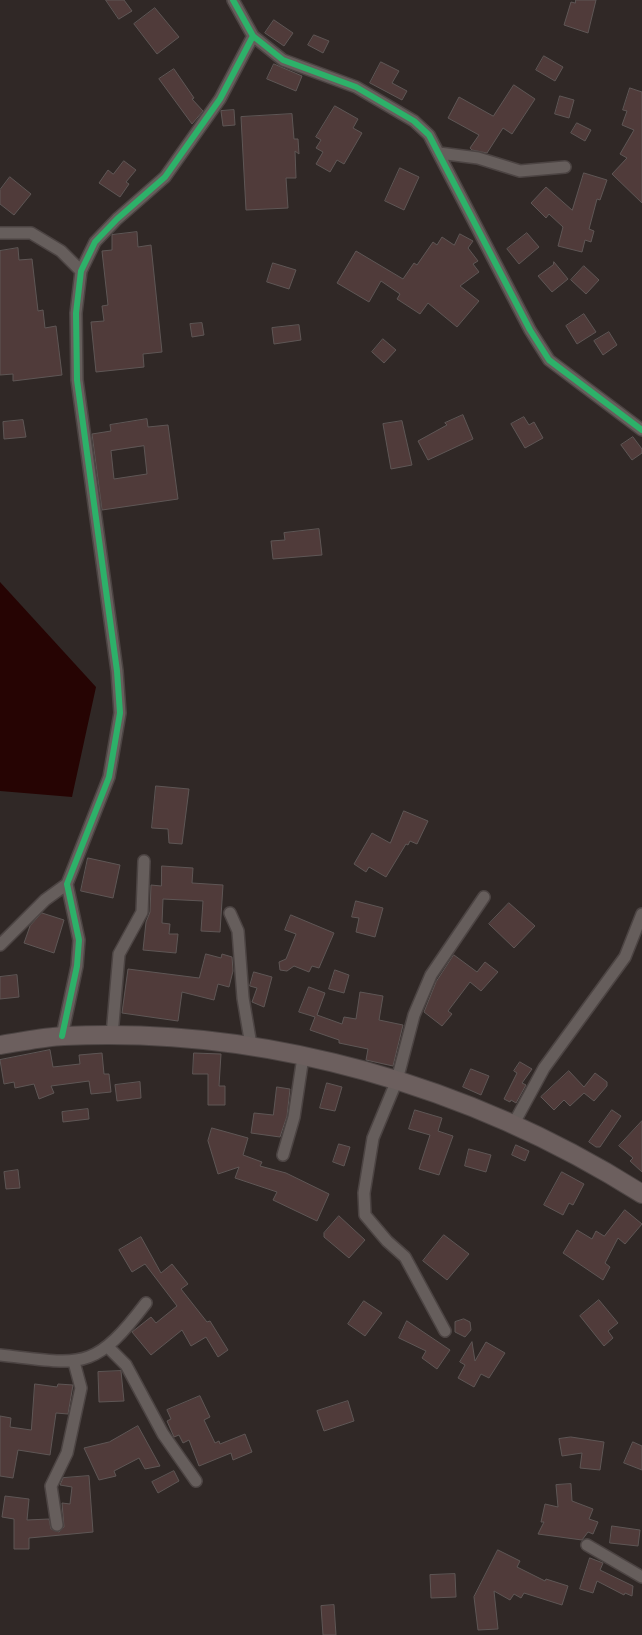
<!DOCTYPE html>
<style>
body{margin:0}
canvas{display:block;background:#302826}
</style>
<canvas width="642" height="1635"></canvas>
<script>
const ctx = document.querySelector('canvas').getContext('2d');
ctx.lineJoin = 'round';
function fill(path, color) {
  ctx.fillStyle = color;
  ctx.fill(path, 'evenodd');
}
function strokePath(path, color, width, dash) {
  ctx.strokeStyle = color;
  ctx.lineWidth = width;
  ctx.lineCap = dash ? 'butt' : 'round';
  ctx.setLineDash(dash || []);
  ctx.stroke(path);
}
const water = new Path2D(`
 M0,582L96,687L72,797L0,791Z`);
const building = new Path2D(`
 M106,0H124L132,11L119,19Z
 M576,0H596L588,33L564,25L571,2L575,3Z
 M155,8L179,37L157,54L134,24Z
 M274,20L293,33L284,46L265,33Z
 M314,35L329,41L323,53L308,45Z
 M544,56L563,67L555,81L536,70Z
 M381,62L399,71L392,83L407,91L402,100L370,83Z
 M274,64L302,76L296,91L267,79Z
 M174,69L194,98L192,99L203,111L192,124L159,79Z
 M514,85L535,99L512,134L503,128L487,153L472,150L470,148L479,135L448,118L459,97L493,116Z
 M630,88L642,92V203L612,174L627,158L620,154L634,130L622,125L627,111L623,110Z
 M560,96L574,100L569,118L555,114Z
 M335,106L358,119L353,128L362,133L344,164L337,160L330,172L316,164L323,152L316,148L321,140L316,137Z
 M234,110L235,125L223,126L221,111Z
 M292,114L294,139H298L299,154L295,151L296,178H286L288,208L246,210L241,117Z
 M577,123L591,130L585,141L571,133Z
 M124,161L136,170L126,182L129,184L120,197L99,183L108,170L113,174Z
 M400,168L419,177L404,210L385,201Z
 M584,173L607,180L600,200L597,199L589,229L594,231L591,242L585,240L582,252L558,246L563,227L549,214L546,218L531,203L546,187L572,210Z
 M10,177L31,194L14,215L0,204V190Z
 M137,232L138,247L151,245L162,352L143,354L144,367L96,372L91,322L104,321L102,306L108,305L102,251L112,250V235Z
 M527,233L539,247L519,264L507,249Z
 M460,234L473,241L468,248L478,261L473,264L479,272L460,286L479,301L457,327L428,303L420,314L397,299L400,294L381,281L369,302L337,283L356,251L403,279L414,263L417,265L433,242L437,245L442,237L454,245Z
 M18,248L19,260L32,259L38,311L43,310L45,328L56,326L62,375L13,381V374L0,375V251Z
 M554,262L568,279L552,292L538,276L553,265Z
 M273,263L296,270L289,289L267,282Z
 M584,266L599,280L586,294L571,280Z
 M584,314L596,332L577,344L566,326Z
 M202,323L204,335L192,337L190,324Z
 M299,325L301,340L274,344L272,328Z
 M609,332L617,345L603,355L594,341Z
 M383,339L396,350L384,363L372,352Z
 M463,415L473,439L428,460L418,441L447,425L445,423Z
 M524,417L529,425L534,422L543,438L525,448L511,424Z
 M147,419L148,427L168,425L178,499L102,510L92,434L111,431L110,425ZM144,446L147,474L114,479L111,451Z
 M23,420L26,437L4,439L3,422Z
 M402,421L412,465L391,469L383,424Z
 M633,437L642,449V453L632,460L621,445Z
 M319,529L322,555L273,559L271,541L285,540L284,533Z
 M156,786L189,789L182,844L169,843L168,829L152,828Z
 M404,811L428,821L417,844L410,841L408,845L406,844L386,877L369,867L366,872L354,864L372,833L390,843Z
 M88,858L120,865L113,898L81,891Z
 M162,866L193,868L192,883L223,885L220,932L201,931L203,901L163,899L162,923L170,924L169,934H178L176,953L143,950L146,922L150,912L151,885L161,886Z
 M356,901L383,908L375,937L356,932L359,918L352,917Z
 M509,903L535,926L514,948L489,924Z
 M42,913L64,920L54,953L24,943L30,926Z
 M291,915L334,933L319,968L312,966L309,972L294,966L287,971L280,970L279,962L286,959L296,934L285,930Z
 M206,954L221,958L222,954L232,957L233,971L229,987L218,984L214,1000L182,992L178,1021L122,1013L128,969L199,978Z
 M454,955L477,972L485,962L498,972L481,991L470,982L448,1011L452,1014L442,1026L424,1012L436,982Z
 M335,970L349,975L344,993L329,989Z
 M254,972L272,977L264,1007L252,1002L257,988L250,986Z
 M17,975L19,997L0,999V977Z
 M309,987L325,993L317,1015L342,1024L344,1017L356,1019L360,992L383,996L379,1020L403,1025L393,1066L366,1060L368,1049L339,1043V1040L310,1030L315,1017L299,1012Z
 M50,1050L53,1067L80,1064L79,1055L102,1053L104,1074H109L111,1092L91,1094L89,1081L51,1086L54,1093L39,1099L34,1084L15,1088L14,1082L4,1084L0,1060Z
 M194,1053L221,1054L219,1086H225V1105H208V1074H193Z
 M520,1062L532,1069L522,1083L526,1085L516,1103L511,1100L510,1102L504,1099L517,1073L514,1071Z
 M471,1069L489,1076L481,1095L463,1087Z
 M569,1071L584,1087L595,1073L607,1082V1086L594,1101L584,1093L570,1106L564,1100L554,1110L541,1097Z
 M140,1082L141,1098L117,1101L115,1085Z
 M327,1083L342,1087L335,1111L320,1108Z
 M277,1087L290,1089L287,1116L280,1137L251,1133L254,1113L273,1115Z
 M88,1109L89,1119L63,1122L62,1112Z
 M415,1110L442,1118L438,1131L453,1136L439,1175L419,1169L430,1135L409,1129Z
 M612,1110L621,1116L600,1147H596L589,1142Z
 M642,1121V1172L630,1161L633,1158L619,1146Z
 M212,1128L248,1138L243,1155L262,1162L260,1166L286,1173L329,1194L317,1221L273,1200L277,1192L235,1178L239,1167L218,1174L208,1141Z
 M339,1144L350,1147L344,1166L333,1162Z
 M516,1145L529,1151L525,1161L512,1155Z
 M469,1149L491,1155L486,1172L465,1166Z
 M18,1170L20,1188L6,1189L4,1172Z
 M562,1172L584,1184L573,1205L569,1203L563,1215L544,1205Z
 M625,1210L642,1224L625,1244L618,1238L605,1263L610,1267L603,1280L563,1253L577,1230L592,1239L596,1231L604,1236Z
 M339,1216L365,1240L349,1258L324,1237V1233Z
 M444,1235L469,1254L447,1280L423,1261Z
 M141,1237L161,1273L172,1264L188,1284L181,1289L207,1322L210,1321L228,1350L218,1357L206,1337L191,1346L182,1330L151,1355L132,1332L151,1317L156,1323L177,1306L145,1264L132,1272L119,1250Z
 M599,1300L618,1323L608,1331L613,1338L604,1346L580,1316Z
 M364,1301L382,1313L365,1336L348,1324Z
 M464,1319L470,1322L471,1330L465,1337L455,1332V1322Z
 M407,1321L450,1350L437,1369L422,1358L426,1351L399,1338Z
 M472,1342L475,1361L486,1342L505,1353L489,1378L481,1374L474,1387L458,1378L465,1365L460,1362Z
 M121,1371L124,1401L99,1402L98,1372Z
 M35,1384L57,1387L58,1384L73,1385L68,1414L56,1413L50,1455L18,1450L13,1478L0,1476V1416L11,1418L10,1427L31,1430Z
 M200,1396L210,1417L204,1420L215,1443L219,1441L220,1444L245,1434L252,1452L233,1460L231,1453L199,1466L189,1440L183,1443L179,1435L174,1437L167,1421L171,1419L167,1410Z
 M348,1401L354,1421L324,1431L317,1411Z
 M138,1426L160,1466L145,1469L139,1458L114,1471L116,1476L99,1480L84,1448L109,1442Z
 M571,1437L604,1442L600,1470L580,1468L582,1453L562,1456L559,1439Z
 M633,1442L642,1446V1470L624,1463Z
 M174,1471L179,1481L158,1493L152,1482Z
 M89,1476L93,1532L29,1538V1549H14V1519L2,1517L5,1496L29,1499L27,1520L49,1519L51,1529L59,1532L64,1527L62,1503L70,1504L72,1487L60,1485L63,1478Z
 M571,1484L572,1501L593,1509L589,1519L598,1522L593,1534L588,1532L582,1540L538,1534L544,1522H541L545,1504L558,1507L556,1485Z
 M612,1526L640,1530L638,1546L610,1543Z
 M498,1550L520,1561L517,1567L545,1581L546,1579L568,1586L562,1605L524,1593L521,1598L514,1594L510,1600L494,1591L498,1629L478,1630L474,1597Z
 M590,1558L603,1563L600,1570L633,1586L632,1596L625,1593L624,1595L597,1581L593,1593L580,1589Z
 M455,1574L456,1597L431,1598L430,1575Z
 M334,1605L336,1635H323L321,1606Z`);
const minor = new Path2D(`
 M253,36L283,60L356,87L414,121L429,135L530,330L549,360L642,430
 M439,153L478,158L520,171L565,167
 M0,233H31L61,251L81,271
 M230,913L238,931L243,998L251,1045
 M0,945L45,900L67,884
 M112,1035L119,954L142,912L144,861
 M62,1036L77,966L79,940L67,884L109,777L120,713L117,671L77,380L76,313L81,271L95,242L117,219L165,177L220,99L253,36L233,0
 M513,1125L544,1068L625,957L642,914
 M283,1155L294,1117L303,1057
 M445,1331L405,1257L387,1241L365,1215L364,1193L373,1138L397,1080L414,1015L431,975L484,897
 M108,1347L126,1365L163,1434L196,1481
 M0,1355C81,1364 93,1373 146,1303
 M57,1525L51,1486L67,1453L81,1388L74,1362
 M587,1545L642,1577`);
const primary = new Path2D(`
 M0,1045C21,1042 43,1037 64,1036C265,1026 472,1086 642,1194`);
const cycleway = new Path2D(`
 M253,36L283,60L356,87L414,121L429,135L530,330L549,360L642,430
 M62,1036L77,966L79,940L67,884L109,777L120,713L117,671L77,380L76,313L81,271L95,242L117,219L165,177L220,99L253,36L233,0`);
fill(water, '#260403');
fill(building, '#503b3a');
strokePath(building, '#5e5655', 1);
strokePath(minor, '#4c4443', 14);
strokePath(primary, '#4c4443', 20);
strokePath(minor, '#665e5c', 11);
strokePath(primary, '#6c5f5e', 18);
strokePath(cycleway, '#2db169', 6);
</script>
